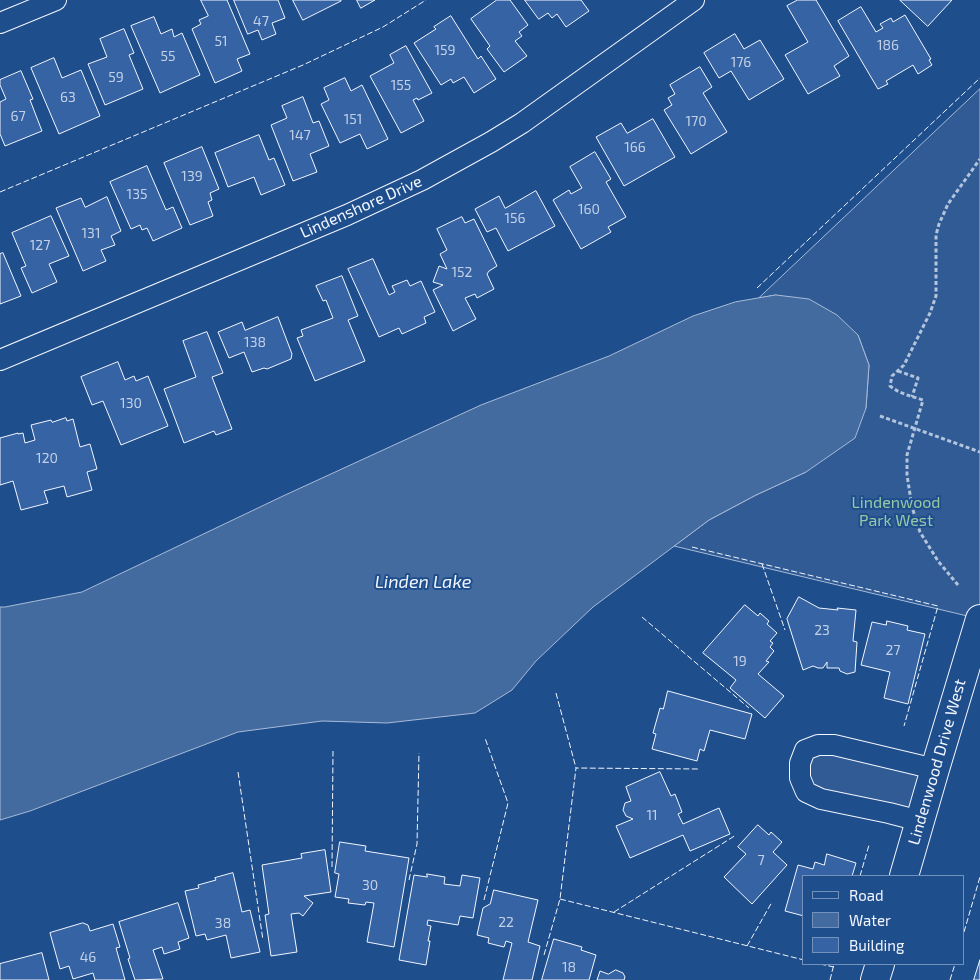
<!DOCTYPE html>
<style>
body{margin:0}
#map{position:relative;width:980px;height:980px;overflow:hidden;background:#1f4e8c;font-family:"Exo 2",sans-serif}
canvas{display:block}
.legend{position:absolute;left:802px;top:875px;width:162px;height:90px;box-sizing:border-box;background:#1f4e8c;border:1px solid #7391ba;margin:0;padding:6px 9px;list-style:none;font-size:15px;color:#f2f6ff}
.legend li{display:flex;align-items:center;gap:10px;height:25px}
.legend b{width:25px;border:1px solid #7391ba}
</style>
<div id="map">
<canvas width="980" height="980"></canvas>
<ul class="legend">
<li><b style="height:6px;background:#1f4e8c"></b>Road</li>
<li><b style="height:14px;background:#446ba0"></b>Water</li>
<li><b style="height:14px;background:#3563a3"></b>Building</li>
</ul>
</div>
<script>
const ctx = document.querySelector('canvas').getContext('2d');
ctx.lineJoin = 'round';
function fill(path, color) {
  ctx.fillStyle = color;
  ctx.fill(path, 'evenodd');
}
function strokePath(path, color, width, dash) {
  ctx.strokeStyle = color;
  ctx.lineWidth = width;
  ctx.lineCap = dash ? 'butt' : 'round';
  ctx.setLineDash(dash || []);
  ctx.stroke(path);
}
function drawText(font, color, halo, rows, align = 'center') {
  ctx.font = font + ' "Exo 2",sans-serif';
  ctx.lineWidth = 4;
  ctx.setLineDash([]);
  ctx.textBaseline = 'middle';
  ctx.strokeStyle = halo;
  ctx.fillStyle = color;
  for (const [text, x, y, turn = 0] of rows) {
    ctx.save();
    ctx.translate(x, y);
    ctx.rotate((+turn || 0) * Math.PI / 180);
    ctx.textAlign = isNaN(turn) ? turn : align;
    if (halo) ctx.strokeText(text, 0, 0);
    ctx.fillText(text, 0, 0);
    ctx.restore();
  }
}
const built = new Path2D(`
 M980,89V619L674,546L709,520L756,495L806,472L866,408L869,365L858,335L776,295L759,298Z
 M805,750L935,769L920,821L821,799L800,763Z`);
const water = new Path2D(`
 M776,295L809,299L837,315L858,335L869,365L866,408L855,438L806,472L756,495L709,520L593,607L536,661L512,690L475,713L387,723L322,721L238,732L30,811L0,820V607H5L82,592L283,496L481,405L609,356L693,316L735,302Z`);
const building = new Path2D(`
 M201,0H227L250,54L237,59L242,71L215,83L192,29L201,24L199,20L208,16Z
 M234,0H278L285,18L272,23L276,34L262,40L258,30L248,34Z
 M293,0H341V1L303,20Z
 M357,0H375L361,8Z
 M497,0H510L528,25L519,32L522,36L515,41L527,56L504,72L487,49L490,46L471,19Z
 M525,0H581L589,11L566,27L557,14L552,18L548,13L539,19Z
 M798,0H816L849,56L834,66L840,76L808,94L785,55L808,42L787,6Z
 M900,0H952L928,26Z
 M861,7L876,32L883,28L880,24L891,18L893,22L905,15L931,59L929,60L932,65L918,74L913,65L886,81L888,84L878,89L838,21Z
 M451,16L478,59L481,56L496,79L474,93L464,77L453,83L451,79L441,85L414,43L436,29L434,27Z
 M154,17L161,34L172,29L174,37L182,33L200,75L160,93L131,26Z
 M124,29L134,53L129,55L143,89L105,105L88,64L107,57L100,39Z
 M735,34L744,49L760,40L784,79L749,100L731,71L719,78L704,53Z
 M406,46L432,93L418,100L417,98L413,100L424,121L401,133L370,76L394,63L390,55Z
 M54,58L62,78L81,70L100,116L59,134L31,68Z
 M700,67L712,87L703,93L727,132L691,154L664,110L672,105L668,98L675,94L670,85Z
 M21,71L33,99L30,100L42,131L5,146L0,134V102L6,99L0,85V80Z
 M345,78L351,91L362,85L388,139L367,149L360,134L340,143L321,104L329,100L324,88Z
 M303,97L313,123L319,121L329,146L310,154L317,172L293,181L271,125L287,118L282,106Z
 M653,119L675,157L624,186L596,137L621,123L627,133Z
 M259,135L269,160L274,158L285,185L261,195L254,177L228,187L215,153Z
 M202,147L219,189L210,193L212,200L208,202L213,216L190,225L164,163Z
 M595,152L611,179L606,182L626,217L608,227L611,232L581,249L553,200L569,190L571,194L582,188L570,167Z
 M147,166L166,210L173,207L182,228L153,241L147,228L142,230L140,225L131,229L110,182Z
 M536,191L555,226L508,251L496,228L487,232L475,209L499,196L505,208Z
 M107,197L121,231L111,236L115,245L101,250L106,261L83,271L56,208L81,198L85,207Z
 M51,216L69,256L49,264L57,282L32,293L21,268L26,266L12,233Z
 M462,217L465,223L474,219L497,266L489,271L487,274L494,289L477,298L475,294L465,298L476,319L453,331L433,290L443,285L433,282L439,266L447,269L440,254L447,250L437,229Z
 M3,253L21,296L0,304V254Z
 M373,259L389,295L395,292L392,286L407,280L410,286L421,281L435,312L424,317L426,323L402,334L399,328L379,337L348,269Z
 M342,276L358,316L348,320L365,361L315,381L297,338L303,336L301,330L333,318L326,300L323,301L316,286Z
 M278,317L292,354L291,359L267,369L264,368L252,372L244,352L229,358L218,332L242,322L245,330Z
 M207,332L223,373L212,377L232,429L216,435L214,431L184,443L164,389L196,377L183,341Z
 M118,362L125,380L134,376L136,381L148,376L168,426L121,445L103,401L92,405L81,377Z
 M66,418L67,421L73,419L80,447L90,444L97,469L87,472L92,490L67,497L64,486L44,491L48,503L21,510L13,481L0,485V438L18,433V434L23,433L25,443L35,440L31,425L51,420L52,422Z
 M799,597L819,608L838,610L837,608L856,610L853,641L857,642L855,672L847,674L840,671L839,668H827V662L823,668H818L813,666L803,670L787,619Z
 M745,605L758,616L760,613L769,621L767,624L777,633L770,641L773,643L770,647L774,651L766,661L769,662L758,674L784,696L765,718L730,688L736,680L703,653Z
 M887,621L908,626L907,630L925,634L908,704L884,698L890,672L861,665L872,622L886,625Z
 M668,691L752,714L745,739L710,730L704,751L700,749L697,761L652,749L656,734L653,733L660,708L663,709Z
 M660,772L671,796L675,794L682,812L678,814L683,824L719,808L730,834L690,851L683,835L630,858L616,826L633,819L626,816L623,810L625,803L631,801L626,787Z
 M758,825L769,835L771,832L782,842L773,852L787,865L752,904L724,877L746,854L738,847Z
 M340,842L366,846L365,851L409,858L394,947L367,942L374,903L366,902L365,905L348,903L349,899L335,897L339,874L335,873Z
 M325,850L331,892L304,896L313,903L303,916L299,913L291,914L297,952L271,956L265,915L269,914L262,865L302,858L301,854Z
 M827,854L856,863L852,876H804V916L785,911L798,865L813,869L815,862L824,865Z
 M233,873L242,912L250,910L260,952L231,958L226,935L207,940L205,934L196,936L185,891L199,888L198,885L216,880L215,878Z
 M427,874L445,877L444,884L460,886L462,875L480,878L473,918L460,916L458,925L428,920L427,925L431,926L428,941H430L426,965L399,960L414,875L427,877Z
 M494,890L538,900L528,942L540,946L532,980H503L512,943L506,941L504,947L488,943L489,938L477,935L483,908L490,904Z
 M178,903L189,938L178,942L180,949L164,954L162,947L153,950L163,979L135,980L128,959L130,958L119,922Z
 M83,923L88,925L90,931L113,924L120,947L116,948L125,980H95L93,973L73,979L69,966L60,969L50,933Z
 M554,939L582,947L581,950L596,955L589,980H542Z
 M42,953L49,980H0V964Z
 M980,960V980H974Z
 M616,970L623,973L625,977L624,980H597L600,971L608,974Z`);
const path = new Path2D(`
 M898,371L918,378L912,397
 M880,416L980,452
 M958,585L938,561L920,532L912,507L907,475V455L923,400C911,396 900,394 890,386L892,376L904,365L930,313L936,296V235L939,224L948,204L980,159`);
const street = new Path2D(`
 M0,23L56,0
 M0,360L347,215L422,180L491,142L522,123L694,0
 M920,821L889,813L821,799L806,792L800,778V763L805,750L818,745H834L935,769`);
const secondary = new Path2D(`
 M904,876L935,769L980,619
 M875,980L880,964`);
const fence = new Path2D(`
 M0,192L303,65L383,27L426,0
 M757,288L980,78
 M692,547L938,606L904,726
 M762,564L785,630
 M642,617L749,708
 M556,693L576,768
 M238,772L263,940
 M332,867L333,751
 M860,876L869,845
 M409,880L417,844L419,753
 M560,899L804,960
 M484,900L508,803L485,738
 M614,912L736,835
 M964,932L980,877
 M747,946L772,902
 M544,955L560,899L576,768L700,769
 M820,964L834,967
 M830,980L834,964
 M950,980L955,964`);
const numberNames = [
 ["47",261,21],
 ["51",221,41],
 ["186",888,45],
 ["159",445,50],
 ["55",168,56],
 ["176",741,62],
 ["59",116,77],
 ["155",401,85],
 ["63",68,97],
 ["67",18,116],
 ["151",353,119],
 ["170",696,121],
 ["147",300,135],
 ["166",635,147],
 ["139",192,176],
 ["135",137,194],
 ["160",589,209],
 ["156",515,218],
 ["131",91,233],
 ["127",40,245],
 ["152",462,272],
 ["138",255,342],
 ["130",131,403],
 ["120",47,458],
 ["23",822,630],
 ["27",893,650],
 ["19",740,661],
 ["11",652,815],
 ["7",761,860],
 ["30",370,885],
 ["22",506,922],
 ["38",223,923],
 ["46",88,957],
 ["18",569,967]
];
const streetNames = [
 ["Lindenshore Drive",361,207,-24],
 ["Lindenwood Drive West",937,762,-74]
];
const parkNames = [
 ["Lindenwood",896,503],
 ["Park West",896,521]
];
const waterNames = [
 ["Linden Lake",423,582]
];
fill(built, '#305b95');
strokePath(built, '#a8bbd7', 1);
fill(water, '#446ba0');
strokePath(water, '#a8bbd7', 1);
fill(building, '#3563a3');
strokePath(building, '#f2f6ff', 1);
strokePath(street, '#f2f6ff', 22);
strokePath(secondary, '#f2f6ff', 30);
strokePath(path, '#b3c4dc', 3, [4, 2.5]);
strokePath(street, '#1f4e8c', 20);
strokePath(secondary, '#1f4e8c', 28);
strokePath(fence, '#f2f6ff', 1, [6, 2.5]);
drawText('14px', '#c3d1e8', null, numberNames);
drawText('16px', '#f2f6ff', '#1f4e8c', streetNames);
drawText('16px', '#97c8a6', '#1f4e8c', parkNames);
drawText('italic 18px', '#f2f6ff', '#1f4e8c', waterNames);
</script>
